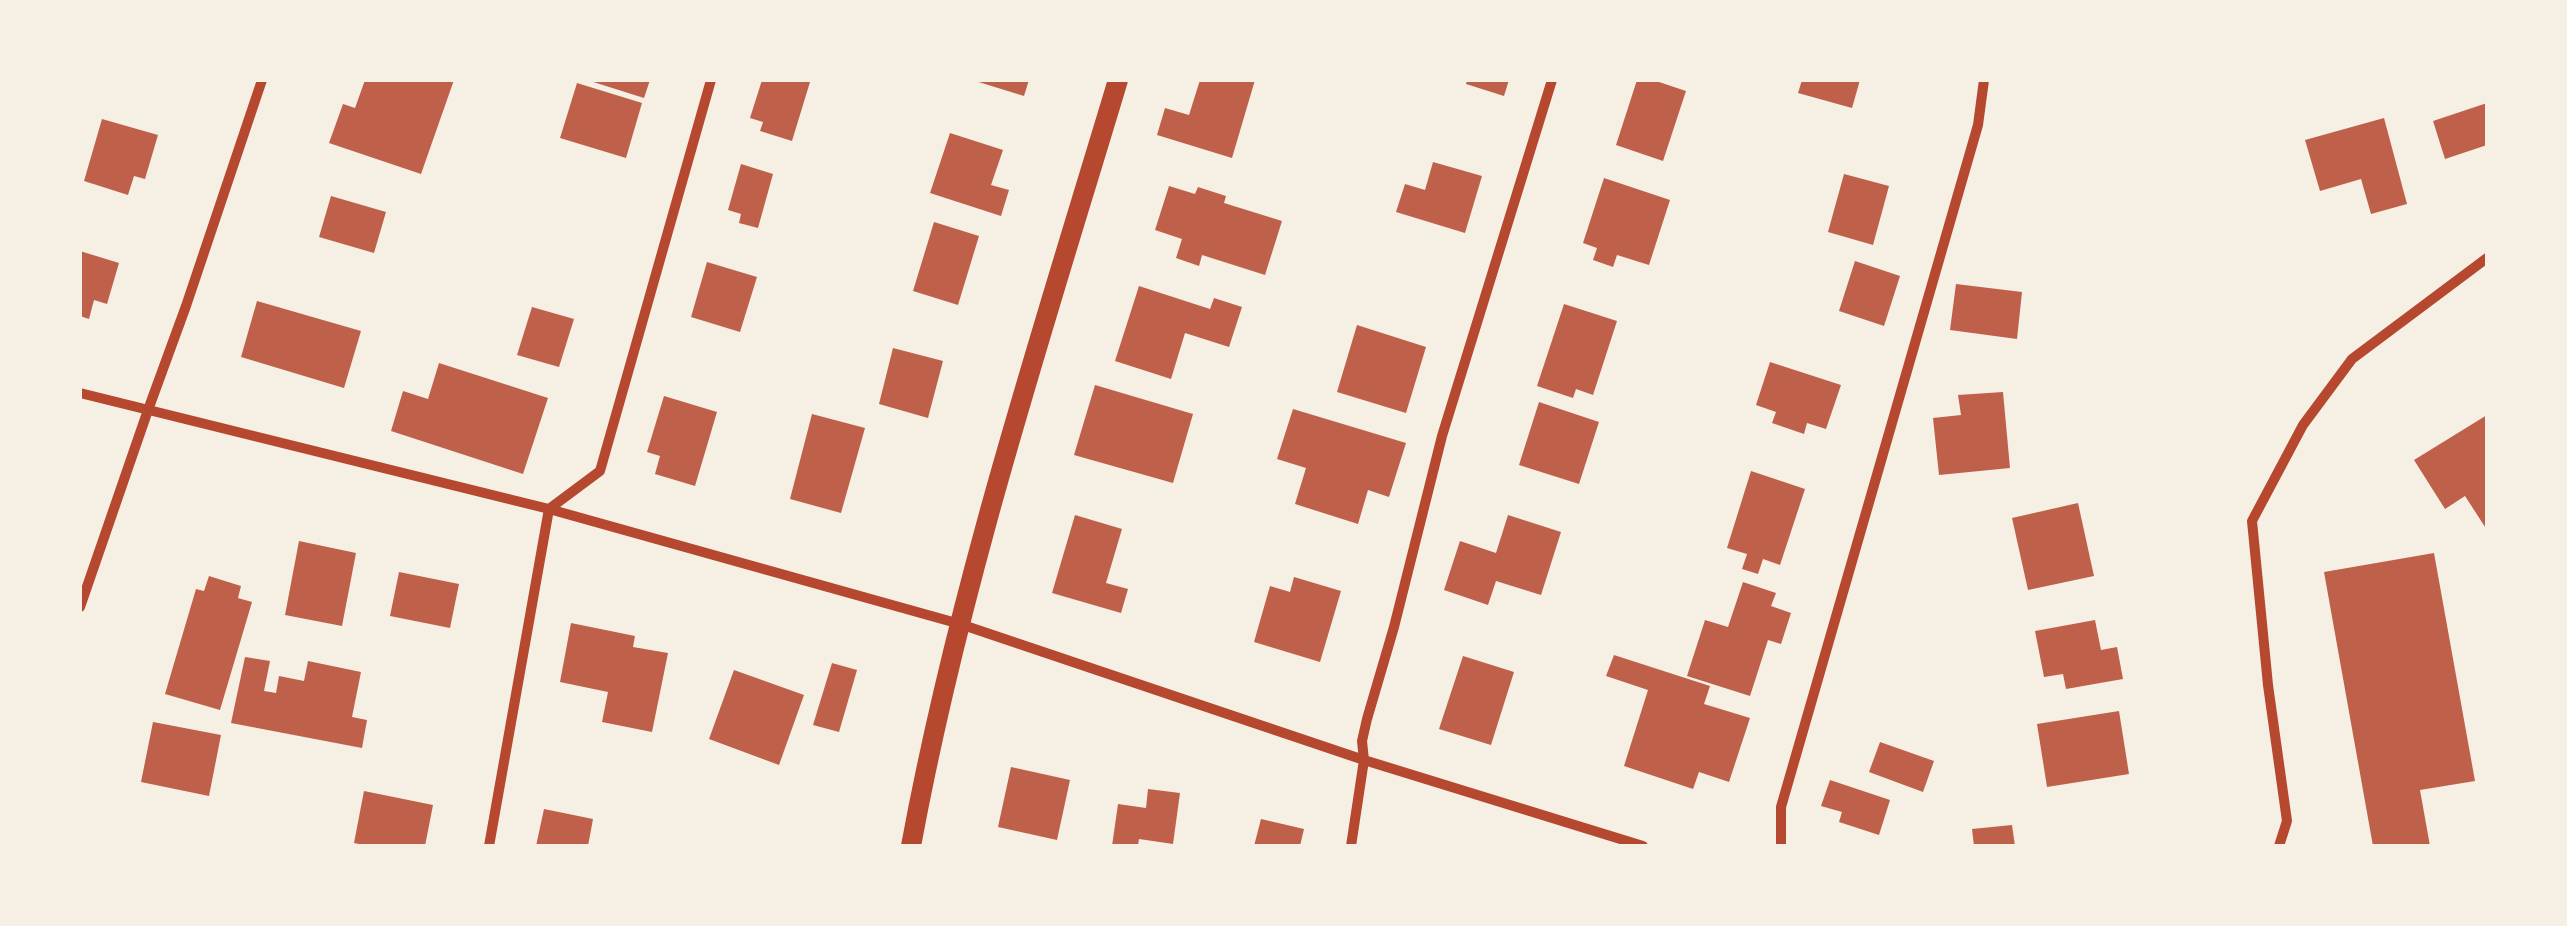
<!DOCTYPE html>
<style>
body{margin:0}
#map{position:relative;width:2567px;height:926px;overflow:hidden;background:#f6efe4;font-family:Overpass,sans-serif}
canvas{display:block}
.frame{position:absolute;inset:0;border:82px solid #f6efe4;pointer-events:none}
</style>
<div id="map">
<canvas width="2567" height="926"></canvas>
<div class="frame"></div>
</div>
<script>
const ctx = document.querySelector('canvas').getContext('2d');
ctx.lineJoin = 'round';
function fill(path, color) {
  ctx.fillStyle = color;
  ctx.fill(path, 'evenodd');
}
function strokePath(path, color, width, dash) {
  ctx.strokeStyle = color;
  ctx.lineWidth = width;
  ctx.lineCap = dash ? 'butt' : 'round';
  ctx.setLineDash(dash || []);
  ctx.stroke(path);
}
const building = new Path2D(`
 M365,80H454L421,174L329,143L343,104L355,108Z
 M587,80H650L644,98Z
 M762,80L810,82L792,141L760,131L763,122L750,118Z
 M972,80H1029L1024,96Z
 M1200,80H1255L1232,158L1157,135L1165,108L1189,115Z
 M1467,80H1509L1504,96L1466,84Z
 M1637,80H1653L1686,91L1663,161L1616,145Z
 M1802,80H1860L1852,108L1798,93Z
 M577,83L642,103L626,158L560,138Z
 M2487,103V145L2445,159L2433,121Z
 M2384,118L2407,204L2371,214L2361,179L2320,191L2305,140Z
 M102,119L158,135L145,179L134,176L128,195L84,181Z
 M950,133L1003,150L991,185L1009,190L1001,216L930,193Z
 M1433,162L1482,176L1465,233L1396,212L1405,184L1425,190Z
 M741,164L773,174L758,228L739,223L741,214L728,210Z
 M1844,174L1889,186L1873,245L1828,232Z
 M1604,178L1670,200L1649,265L1617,255L1613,267L1593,260L1597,248L1583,243Z
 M1169,186L1195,194L1198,187L1226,196L1224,203L1282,221L1265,275L1202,255L1199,266L1176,258L1182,239L1155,230Z
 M331,196L386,212L374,253L319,237Z
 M934,222L979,236L958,305L913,291Z
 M80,251L119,263L107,304L94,300L89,319L80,316Z
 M1855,261L1900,276L1884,326L1839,311Z
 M707,262L757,277L740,332L691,317Z
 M1956,284L2022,292L2017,339L1950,330Z
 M1139,286L1210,309L1214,298L1242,307L1229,347L1185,333L1171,379L1115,361Z
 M257,301L361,331L344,388L241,357Z
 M1564,304L1617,321L1593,395L1576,389L1573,398L1537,386Z
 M532,307L574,319L559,367L517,355Z
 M1357,325L1426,347L1406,413L1337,392Z
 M893,348L943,361L928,418L879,404Z
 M1770,362L1841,385L1826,429L1807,423L1804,434L1772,423L1776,412L1756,405Z
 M439,363L548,398L523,474L391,431L403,391L428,399Z
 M1095,385L1193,414L1173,483L1074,455Z
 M2003,392L2010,468L1939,475L1933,418L1961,415L1958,395Z
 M664,396L717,412L695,486L655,474L660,456L647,452Z
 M1539,402L1599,422L1579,484L1519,465Z
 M1293,409L1406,443L1389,497L1368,490L1358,524L1295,504L1306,468L1277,459Z
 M812,414L865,428L841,513L790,499Z
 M2487,415V530L2465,496L2445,509L2414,460Z
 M1751,471L1805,489L1780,565L1763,559L1758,574L1742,569L1747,554L1727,548Z
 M2078,503L2094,576L2028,590L2012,518Z
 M1075,515L1122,529L1106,583L1128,589L1121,613L1052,593Z
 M1508,515L1561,532L1541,595L1496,581L1488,605L1444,590L1460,541L1496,553Z
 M299,541L356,553L342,626L285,615Z
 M2434,553L2475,781L2420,790L2430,846H2373L2324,572Z
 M399,572L459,584L450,628L390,616Z
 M209,576L241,586L238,598L252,602L220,710L165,694L196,589L204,591Z
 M1294,577L1341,591L1320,662L1254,642L1270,586L1290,592Z
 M1743,582L1776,593L1771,606L1791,613L1781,644L1768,640L1750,696L1687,676L1705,620L1728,627Z
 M2095,620L2101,650L2117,647L2123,679L2066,689L2063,674L2044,677L2035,631Z
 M571,623L635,636L633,647L668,653L652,732L602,722L608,692L560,682Z
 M1614,655L1710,686L1704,704L1750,718L1729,782L1699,772L1693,789L1624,766L1648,690L1606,676Z
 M1463,656L1514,672L1491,745L1439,729Z
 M245,657L270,661L264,691L276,693L279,676L304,681L308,661L361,672L352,717L367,720L362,748L231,723Z
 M832,663L857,670L839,732L813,725Z
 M734,670L804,695L779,765L709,739Z
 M2119,711L2129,774L2047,787L2037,724Z
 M153,722L221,735L209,796L141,782Z
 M1880,742L1934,761L1923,792L1869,772Z
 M1011,767L1070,780L1057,840L998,827Z
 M1830,780L1890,800L1879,835L1839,822L1842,812L1821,806Z
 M1148,789L1180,793L1173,844L1139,839L1138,846H1112L1118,804L1146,808Z
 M364,791L433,805L425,846H369L354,843Z
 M544,809L593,819L588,846H536Z
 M1261,819L1304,829L1300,846H1254Z
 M2012,825L2015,846H1974L1972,829Z`);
const minor = new Path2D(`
 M80,393L549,509L960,624L1364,760L1643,846
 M80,607L148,410L186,306L262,80
 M489,846L549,509L600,471L711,80
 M1351,846L1364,760L1362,741L1367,719L1394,627L1442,436L1552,80
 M1781,846V807L1978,125L1984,80
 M2279,846L2287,821L2268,685L2252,521L2303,425L2352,359L2487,258`);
const secondary = new Path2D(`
 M911,846C959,586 1042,333 1118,80`);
fill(building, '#bf614a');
strokePath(minor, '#b5482f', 10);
strokePath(secondary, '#b5482f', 20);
</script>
